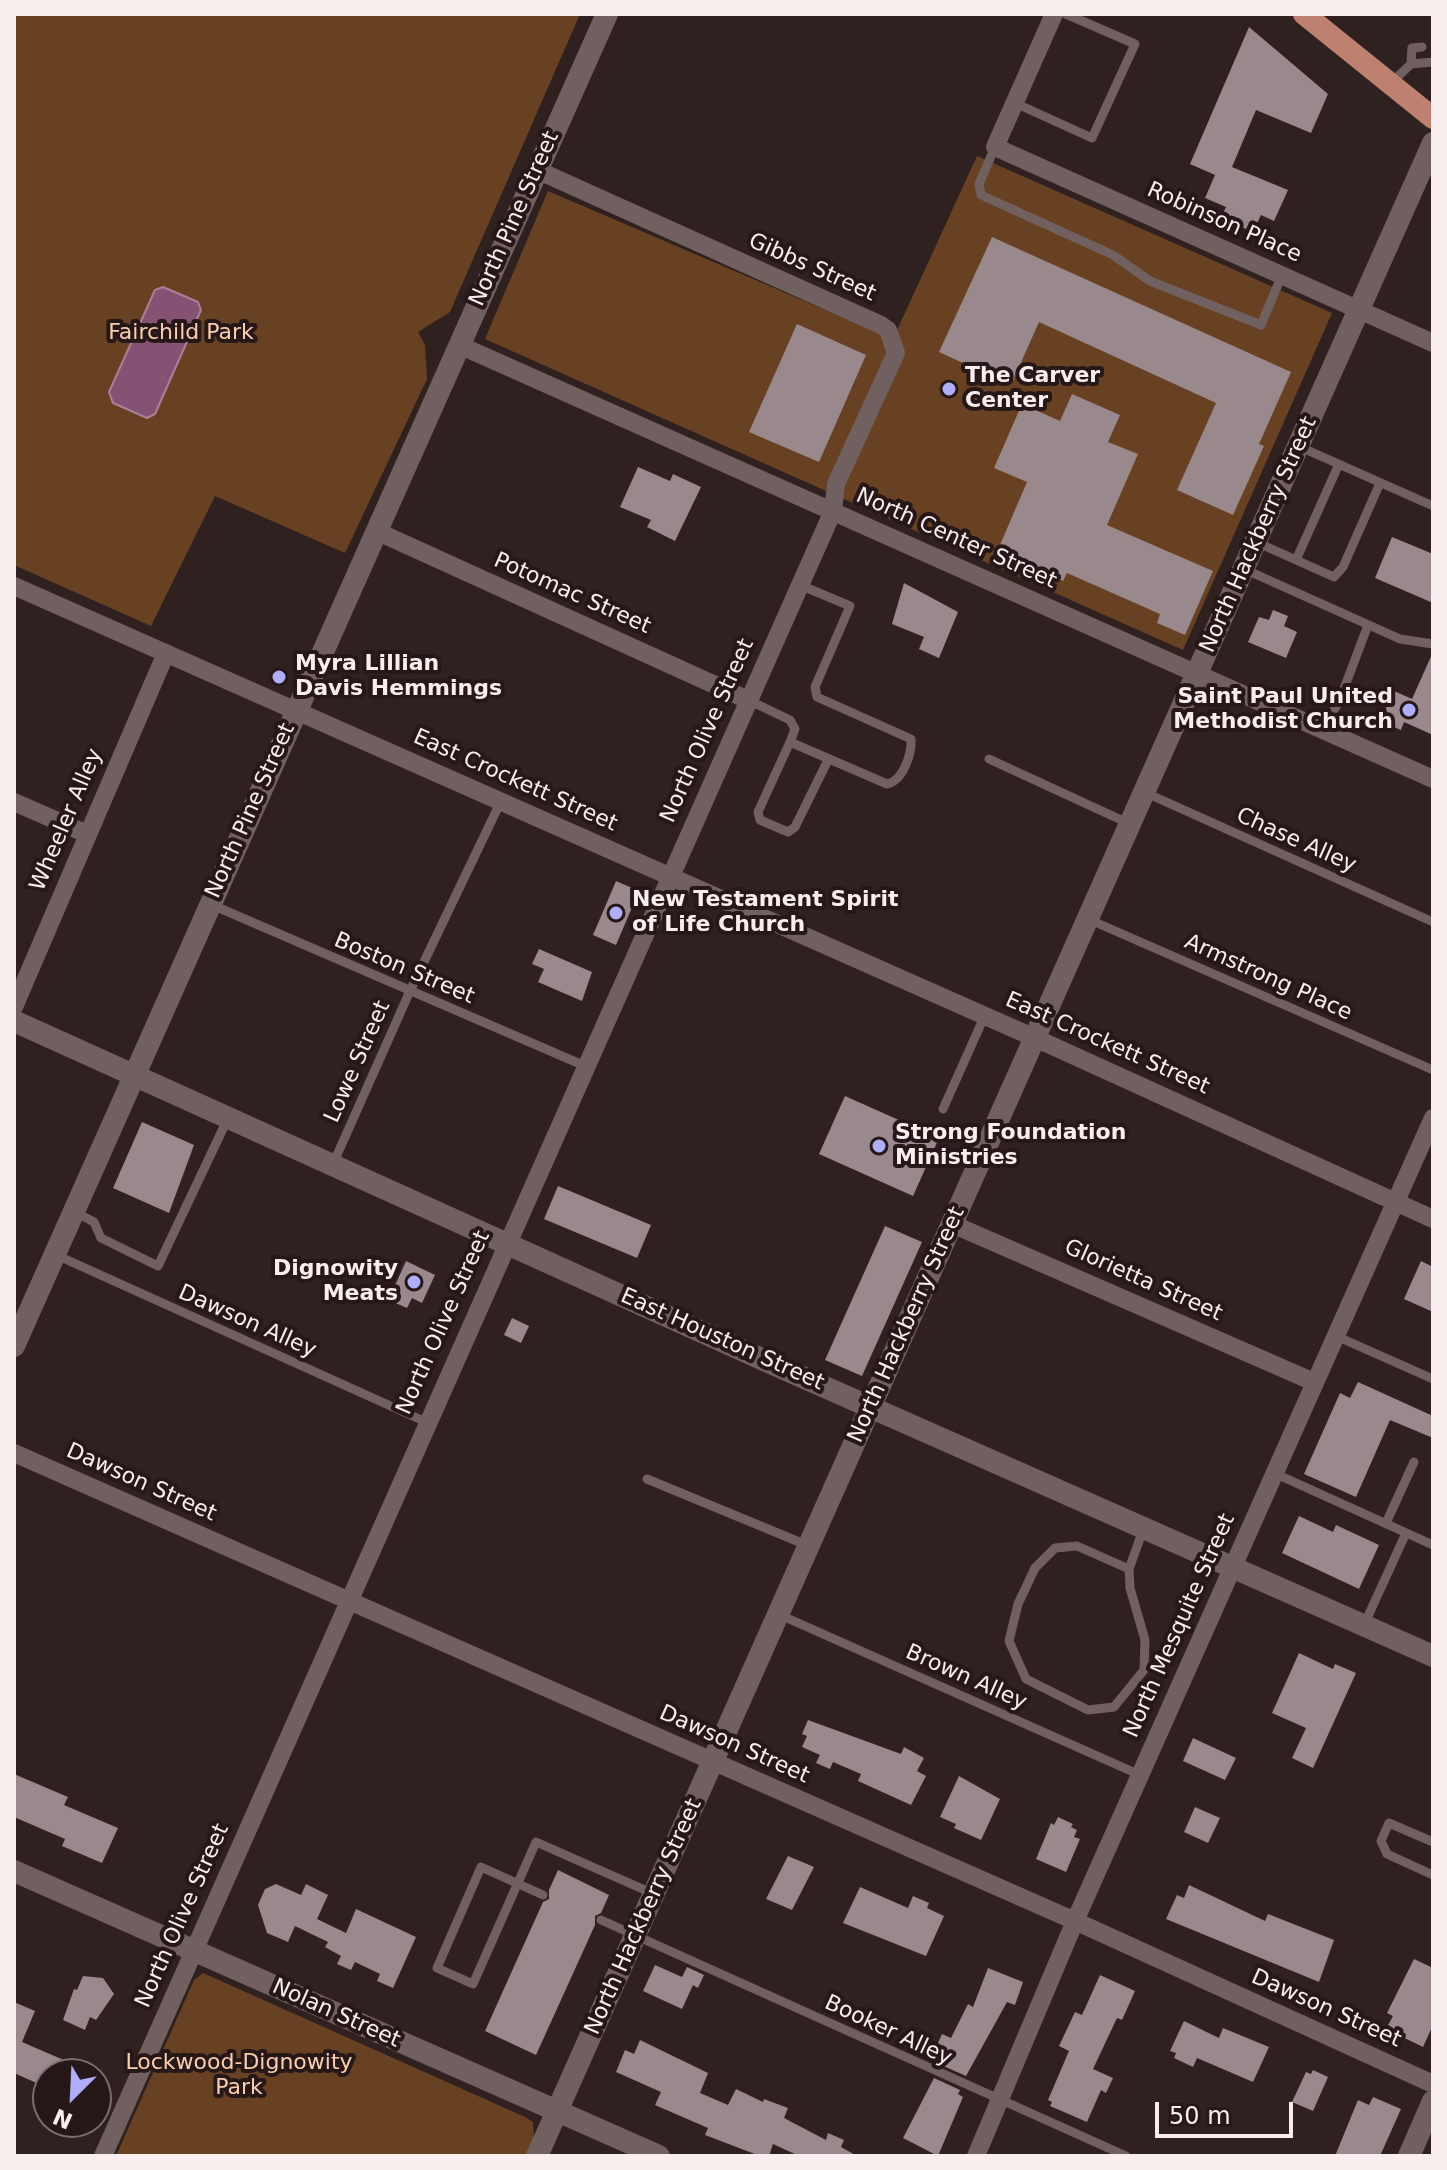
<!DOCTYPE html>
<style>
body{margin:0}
#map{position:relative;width:1447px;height:2170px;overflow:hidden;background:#302121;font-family:"DejaVu Sans",sans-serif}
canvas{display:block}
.frame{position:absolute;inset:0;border:16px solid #f8eeee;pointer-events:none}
.north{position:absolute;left:32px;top:2058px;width:80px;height:80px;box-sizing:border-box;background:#261818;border:2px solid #7a6e6e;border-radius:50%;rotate:204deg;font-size:22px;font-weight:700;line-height:32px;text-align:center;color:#f8eeee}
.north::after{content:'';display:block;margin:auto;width:28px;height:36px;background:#aeaefb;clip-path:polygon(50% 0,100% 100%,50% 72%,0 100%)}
.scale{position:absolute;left:1155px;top:2102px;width:138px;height:36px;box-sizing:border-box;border:4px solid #f8eeee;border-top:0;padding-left:10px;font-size:24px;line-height:28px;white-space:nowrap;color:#f8eeee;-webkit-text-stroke:6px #261818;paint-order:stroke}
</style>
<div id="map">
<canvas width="1447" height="2170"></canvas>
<div class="frame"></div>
<div class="north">N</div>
<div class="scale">50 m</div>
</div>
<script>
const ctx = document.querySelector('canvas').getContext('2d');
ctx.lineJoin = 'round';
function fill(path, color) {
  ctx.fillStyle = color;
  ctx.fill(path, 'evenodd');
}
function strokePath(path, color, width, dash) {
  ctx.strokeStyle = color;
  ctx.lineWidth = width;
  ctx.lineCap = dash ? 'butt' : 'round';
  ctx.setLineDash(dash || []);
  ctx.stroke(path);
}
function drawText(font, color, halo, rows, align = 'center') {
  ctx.font = font + ' "DejaVu Sans",sans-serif';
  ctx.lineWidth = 8;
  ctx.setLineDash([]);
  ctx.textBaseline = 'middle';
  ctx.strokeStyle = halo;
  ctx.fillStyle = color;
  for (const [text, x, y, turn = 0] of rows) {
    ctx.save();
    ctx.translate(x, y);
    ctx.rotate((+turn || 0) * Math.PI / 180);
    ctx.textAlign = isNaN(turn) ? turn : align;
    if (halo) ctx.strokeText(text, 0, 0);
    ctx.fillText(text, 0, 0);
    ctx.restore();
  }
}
const green = new Path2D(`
 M14,14H580L450,312L418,332L425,345L427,379L345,553L215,496L151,626L14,565Z
 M977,156L1332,313L1183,650L485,339L548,191L893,339Z
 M203,1973L525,2117L533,2122L534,2141L527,2156H116L194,1980Z`);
const water = new Path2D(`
 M163,287L198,302L201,310L155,414L147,418L113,403L109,392L155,290Z`);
const building = new Path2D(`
 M1249,27L1328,94L1311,133L1256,110L1232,167L1288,190L1274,221L1261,215L1253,232L1221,218L1226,207L1205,198L1215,175L1190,164Z
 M992,237L1291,372L1259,444L1264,446L1233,515L1177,490L1216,403L1039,322L1011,385L939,352Z
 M797,324L866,355L819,462L749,432Z
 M1072,394L1120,415L1108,442L1138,454L1107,525L1213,571L1185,635L1157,623L1160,614L1067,573L1063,581L997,552L1027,482L994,468L1022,404L1060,421Z
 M638,467L670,481L673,474L701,487L675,541L647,527L651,520L620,507Z
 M1392,537L1433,554V603L1375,578Z
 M904,583L958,612L939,658L919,649L924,637L892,624Z
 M1273,610L1288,616L1284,626L1297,632L1286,658L1248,642L1259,617L1269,620Z
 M1433,652V735L1404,722L1401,730L1380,721L1394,691L1412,699Z
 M616,881L639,891L616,945L593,935Z
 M539,949L592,972L582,1001L538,982L544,969L532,964Z
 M845,1096L939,1138L913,1196L819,1154Z
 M142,1122L194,1145L169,1213L113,1188Z
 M558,1186L651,1225L637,1258L544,1219Z
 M885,1226L922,1242L862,1376L825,1360Z
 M406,1261L435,1275L422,1303L412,1298L407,1308L393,1302L398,1292L393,1290Z
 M1421,1261L1433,1267V1312L1404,1299Z
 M512,1318L529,1326L521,1343L504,1335Z
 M1358,1382L1433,1416V1438L1390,1420L1356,1497L1304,1474L1340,1393L1350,1398Z
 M1299,1516L1333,1532L1336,1525L1379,1545L1359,1589L1282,1553Z
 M1299,1653L1333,1669L1335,1664L1356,1673L1313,1768L1292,1758L1306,1728L1272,1713Z
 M808,1720L901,1754L904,1747L924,1758L917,1771L926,1776L911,1805L858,1781L861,1774L833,1762L830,1769L816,1763L820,1755L802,1747L807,1736L802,1734Z
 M1193,1738L1236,1758L1225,1780L1183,1761Z
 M14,1774L68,1797L64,1805L118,1828L102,1863L62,1846L65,1839L14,1817Z
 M959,1776L1000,1799L981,1840L954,1828L956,1824L940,1817Z
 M1195,1807L1220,1818L1208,1843L1184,1832Z
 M1058,1817L1073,1824L1071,1827L1077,1830L1074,1837L1080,1839L1066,1872L1036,1859L1051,1823L1054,1825Z
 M788,1856L814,1867L792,1910L766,1899Z
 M558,1870L609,1895L601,1913L595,1916V1925L536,2055L485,2031L543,1902L549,1899V1890Z
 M276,1884L301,1895L306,1884L328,1895L317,1919L346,1933L356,1909L416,1937L393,1988L377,1981L380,1974L355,1962L351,1970L337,1964L341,1956L325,1947L328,1942L295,1926L288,1942L267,1933L258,1905L265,1889Z
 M1189,1885L1265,1921L1268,1914L1334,1940L1319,1982L1166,1919L1177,1895L1184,1898Z
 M860,1887L908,1908L913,1896L929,1903L927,1908L944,1916L926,1956L843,1923Z
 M1414,1959L1433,1968V2025L1423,2047L1386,2029L1393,2016L1387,2013Z
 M655,1965L682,1977L687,1967L704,1975L698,1988L693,1985L682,2009L643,1991Z
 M988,1968L1023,1982L1015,2005L1007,2002L966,2076L930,2060L942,2034L951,2038L968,2004L973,2007Z
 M1100,1975L1135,1991L1122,2020L1117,2018L1093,2069L1113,2078L1106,2093L1101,2090L1087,2122L1050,2106L1052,2102L1048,2100L1069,2051L1059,2046L1075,2012L1082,2015Z
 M83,1976L103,1978L114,1994L96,2020L90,2017L85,2030L63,2020L74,1989L77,1990Z
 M14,2002L35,2011L22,2042L96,2074H48V2088L14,2073Z
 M1184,2021L1219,2038L1223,2028L1269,2047L1253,2082L1197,2058L1193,2067L1174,2058L1176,2053L1170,2051Z
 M640,2040L708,2073L700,2093L728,2105L736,2089L763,2102L764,2099L788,2108L784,2118L826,2140L828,2133L844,2140L841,2147L857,2156H799L773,2144L769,2156H760L705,2135L708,2128L655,2105L661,2092L616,2072L625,2050L634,2054Z
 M1313,2070L1328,2077L1313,2111L1292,2102L1306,2072L1311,2074Z
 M934,2078L960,2090L958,2094L963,2097L938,2156L903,2138Z
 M1373,2097L1401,2109L1380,2156H1335L1358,2100L1369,2105Z`);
const service = new Path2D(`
 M1411,64L1433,62
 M1391,83L1411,64L1412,48L1422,47
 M1015,103L1092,138L1135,44L1066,14
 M995,147L979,184L981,195L1113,255L1150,281L1261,325L1282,275
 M1298,446L1433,506
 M1256,542L1334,577L1343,567L1380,483
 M1296,560L1339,464
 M1244,569L1400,639L1433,644
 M748,700L790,720L795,729L790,742L887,784C903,781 912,754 911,739L817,697L815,687L850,606L800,585
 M1322,729L1339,702L1368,625
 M790,742L758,812L760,820L788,832L795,827L828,760
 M989,759L1130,824
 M1144,792L1433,922
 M210,904L585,1066
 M1088,919L1433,1070
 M943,1109L985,1015
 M333,1164L410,991L501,801
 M73,1211L94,1222L101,1238L158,1266L228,1118
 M54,1254L426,1422
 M1336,1336L1433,1379
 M1274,1473L1433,1545
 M647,1479L809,1546
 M1386,1523L1414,1462
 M1129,1569L1077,1546L1055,1548L1035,1568L1018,1604L1009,1641L1026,1679L1088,1710L1114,1707L1144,1670L1145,1640L1130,1588L1129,1569L1143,1530
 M778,1614L1140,1775
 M1364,1625L1406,1533
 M1433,1842L1389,1823L1381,1841L1387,1854L1433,1875
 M543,1895L481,1867L437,1968L473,1984L536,1842L654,1894
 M601,1920L1126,2156`);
const minor = new Path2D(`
 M1054,14L995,147L1433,343
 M459,345L1433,779
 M376,531L748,700
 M14,586L1035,1038L1433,1219
 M14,802L87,834
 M14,1007L166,653
 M952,1224L1314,1382
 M14,1453L1075,1921L1433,2084
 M103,2156L833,511L836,484L896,353L888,330L881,325L537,170
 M976,2156L1075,1921L1433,1118`);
const tertiary = new Path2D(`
 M14,1346L607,14
 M14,1871L659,2156
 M1409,2156L1433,2101`);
const secondary = new Path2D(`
 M14,1021L766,1361L1433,1656
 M537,2156L1433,143`);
const primary = new Path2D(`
 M1304,14L1433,118`);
const markers = [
 [949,389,8,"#aeaefb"],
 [279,677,8,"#aeaefb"],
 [1409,710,8,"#aeaefb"],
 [616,913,8,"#aeaefb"],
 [879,1146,8,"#aeaefb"],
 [414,1282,8,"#aeaefb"]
];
const streetNames = [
 ["North Pine Street",515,219,-66],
 ["Robinson Place",1224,223,24],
 ["Gibbs Street",812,268,24],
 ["North Hackberry Street",1259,535,-66],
 ["North Center Street",956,539,24],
 ["Potomac Street",572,594,24],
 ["North Olive Street",708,731,-66],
 ["East Crockett Street",515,781,24],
 ["North Pine Street",251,811,-66],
 ["Wheeler Alley",67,820,-67],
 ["Chase Alley",1296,841,24],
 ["Boston Street",404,969,23],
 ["Armstrong Place",1268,978,24],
 ["East Crockett Street",1107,1044,24],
 ["Lowe Street",358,1062,-66],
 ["Glorietta Street",1143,1281,24],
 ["Dawson Alley",247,1322,24],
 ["North Olive Street",444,1323,-66],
 ["North Hackberry Street",907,1325,-66],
 ["East Houston Street",722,1340,24],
 ["Dawson Street",141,1483,24],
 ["North Mesquite Street",1180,1626,-66],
 ["Brown Alley",966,1678,24],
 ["Dawson Street",734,1745,24],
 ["North Olive Street",183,1916,-66],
 ["North Hackberry Street",644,1917,-66],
 ["Dawson Street",1326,2009,24],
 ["Nolan Street",336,2014,24],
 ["Booker Alley",888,2031,25]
];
const parkNames = [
 ["Fairchild Park",181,333],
 ["Lockwood-Dignowity",239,2063],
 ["Park",239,2088]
];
const poiNames = [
 ["The Carver",965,376],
 ["Center",965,401],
 ["Myra Lillian",295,664],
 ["Davis Hemmings",295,689],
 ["Saint Paul United",1393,697,"right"],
 ["Methodist Church",1393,722,"right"],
 ["New Testament Spirit",632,900],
 ["of Life Church",632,925],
 ["Strong Foundation",895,1133],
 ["Ministries",895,1158],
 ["Dignowity",398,1269,"right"],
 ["Meats",398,1294,"right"]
];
fill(green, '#684123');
fill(water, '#855274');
strokePath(water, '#a88199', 2);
fill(building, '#99888c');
strokePath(service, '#716060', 9);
strokePath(minor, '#716060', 18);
strokePath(tertiary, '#716060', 22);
strokePath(secondary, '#716060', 22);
strokePath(primary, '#be806f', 22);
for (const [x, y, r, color] of markers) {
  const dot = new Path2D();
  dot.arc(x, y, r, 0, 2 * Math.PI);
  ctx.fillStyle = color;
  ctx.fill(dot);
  strokePath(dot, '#261818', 3);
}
drawText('22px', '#f8eeee', '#261818', streetNames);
drawText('22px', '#facdad', '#261818', parkNames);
drawText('bold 22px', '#f8eeee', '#261818', poiNames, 'left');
</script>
